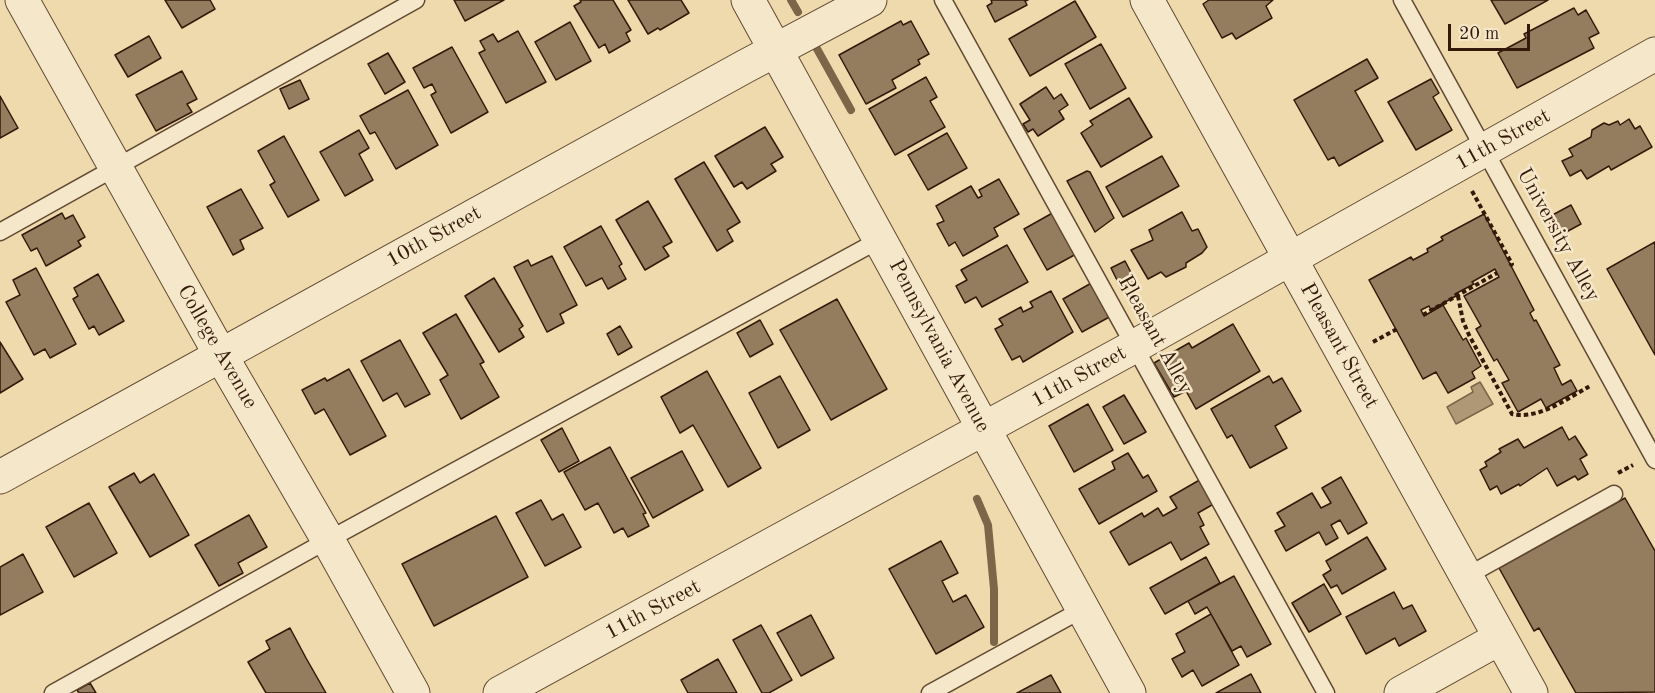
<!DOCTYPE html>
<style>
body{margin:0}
#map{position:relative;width:1655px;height:693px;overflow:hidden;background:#efdaad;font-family:"Old Standard TT",serif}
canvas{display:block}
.scale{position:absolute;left:1448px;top:24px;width:82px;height:27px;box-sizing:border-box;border:3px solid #321909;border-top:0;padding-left:8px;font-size:18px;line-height:21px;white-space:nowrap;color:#321909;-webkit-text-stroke:4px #f5e7ca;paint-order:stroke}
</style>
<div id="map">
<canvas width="1655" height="693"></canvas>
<div class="scale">20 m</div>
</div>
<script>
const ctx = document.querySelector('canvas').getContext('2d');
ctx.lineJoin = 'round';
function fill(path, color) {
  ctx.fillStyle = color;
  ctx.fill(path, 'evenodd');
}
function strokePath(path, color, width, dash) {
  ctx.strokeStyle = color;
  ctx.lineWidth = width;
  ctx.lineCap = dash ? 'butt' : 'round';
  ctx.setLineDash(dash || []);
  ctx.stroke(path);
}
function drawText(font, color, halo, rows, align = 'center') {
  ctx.font = font + ' "Old Standard TT",serif';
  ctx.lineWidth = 5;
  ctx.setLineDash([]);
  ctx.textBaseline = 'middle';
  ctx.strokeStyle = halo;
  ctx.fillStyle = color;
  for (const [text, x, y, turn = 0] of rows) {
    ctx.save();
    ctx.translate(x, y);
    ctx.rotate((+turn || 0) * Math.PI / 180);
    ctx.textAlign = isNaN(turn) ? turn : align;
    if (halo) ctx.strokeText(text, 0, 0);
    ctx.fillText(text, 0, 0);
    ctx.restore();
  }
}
const water = new Path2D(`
 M1480,382L1493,404L1456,424L1447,407L1473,392L1471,387Z`);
const stream = new Path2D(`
 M791,0L798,12
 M816,47L851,110
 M977,499L988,525L994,589V642`);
const building = new Path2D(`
 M165,0H210L215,9L182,28Z
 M454,0H504L465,21Z
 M580,0H613L631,30L626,33L630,41L609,53L605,44L599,48L574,6L581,2Z
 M628,0H681L689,13L660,30L658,28L648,34Z
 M991,0H1028L1025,1L1027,5L995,22L987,6L992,3Z
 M1209,0H1273L1266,6L1272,18L1236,39L1232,33L1222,38L1203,4Z
 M1491,0H1548L1505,24Z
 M1075,1L1096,37L1030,76L1009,39Z
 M1574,8L1578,15L1586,10L1599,33L1589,38L1594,48L1517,88L1498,53L1526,38L1524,34Z
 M901,21L903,25L911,21L929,54L918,60L920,64L892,80L896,88L866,104L839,55Z
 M570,22L591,61L556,80L535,42Z
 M518,31L546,82L506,103L479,53L485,50L480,41L493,34L498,42Z
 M149,36L161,58L128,77L115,55Z
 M1101,44L1126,88L1090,109L1065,64Z
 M452,47L488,112L451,133L431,95L436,92L432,84L424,88L413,68Z
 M388,53L405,82L385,94L368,64Z
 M1367,59L1378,78L1355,91L1383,141L1339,166L1334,157L1328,160L1294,100Z
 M182,71L197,99L187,104L192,112L156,131L136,95Z
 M926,77L937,97L930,101L945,127L895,155L869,109Z
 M1431,79L1439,93L1433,97L1452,130L1416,150L1388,102Z
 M300,80L309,99L289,109L280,89Z
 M1046,87L1054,99L1061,94L1068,105L1059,111L1064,119L1038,136L1033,129L1028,132L1023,124L1030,120L1020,104Z
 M408,90L438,145L396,169L375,132L370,134L360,116Z
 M0,96L18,128L0,138Z
 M1129,98L1152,137L1101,167L1081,133L1093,125L1090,121Z
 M1629,119L1635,129L1640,126L1652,147L1611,170L1609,166L1587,179L1581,170L1570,176L1562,161L1573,156L1569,149L1591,137L1592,130L1604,123L1609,125L1618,121L1620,125Z
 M765,127L783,157L771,164L776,171L747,189L742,182L734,187L715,156Z
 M359,130L369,148L359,154L373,180L345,196L320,152Z
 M947,133L967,168L928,190L908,155Z
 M284,136L319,200L288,217L270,185L275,182L258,151Z
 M1162,156L1179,186L1123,217L1106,187Z
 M704,162L740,222L727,230L733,241L717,251L675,179Z
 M1087,171L1090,172L1114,218L1095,232L1067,181Z
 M999,179L1019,214L994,228L998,236L963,256L955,242L949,246L937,224L944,221L936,206L971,186L978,198L982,196L979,190Z
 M241,189L263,228L240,240L244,249L233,255L207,207Z
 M648,201L672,242L663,247L669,256L645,270L616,220Z
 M1571,205L1581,224L1557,237L1547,218Z
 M1056,211L1078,253L1047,270L1024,229Z
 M1182,212L1192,231L1198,229L1207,247L1202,253L1186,263V267L1166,277L1161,272L1148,279L1131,250L1153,240L1149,230Z
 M62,213L65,219L73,215L85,237L78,241L81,246L46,266L37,248L31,251L22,235Z
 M1484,214L1534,310L1530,313L1534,321L1536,320L1560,365L1554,368L1562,385L1571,380L1577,391L1546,408L1541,399L1518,412L1502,383L1509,380L1497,359L1494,361L1476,329L1481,326L1464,296L1499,277L1495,269L1472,282L1474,284L1455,294L1456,296L1431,310L1429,306L1421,310L1424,316L1443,305L1463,340L1466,338L1481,366L1472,372L1475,378L1448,393L1436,372L1423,379L1369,280L1411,257L1413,260L1428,252L1427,249L1443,240L1441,237Z
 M601,226L622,264L619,266L626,279L608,289L602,278L586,286L564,247Z
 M1655,242V355L1607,269Z
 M1007,245L1028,282L982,307L976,297L965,303L956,286L967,280L961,270Z
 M552,256L577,305L560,314L564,323L547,332L514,267L528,260L531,266Z
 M1125,261L1136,282L1122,290L1111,268Z
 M36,268L76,344L50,358L45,349L34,355L6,302L20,295L13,280Z
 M98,274L124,321L99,335L94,326L89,329L73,299L78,296L74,288Z
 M494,278L523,326L519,329L524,337L499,352L465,296Z
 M1095,281L1113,315L1082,332L1063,299Z
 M1051,291L1073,332L1023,362L1020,356L1012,360L995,329L1003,325L999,319L1021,307L1023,312L1033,307L1030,302Z
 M837,299L887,389L831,420L780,330Z
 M456,314L484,362L480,364L499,397L461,419L440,380L448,375L423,333Z
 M760,320L773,344L750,357L737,333Z
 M1233,324L1260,371L1196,409L1186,391L1174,397L1154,363L1189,343L1192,348Z
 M620,326L632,347L618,355L607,334Z
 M400,340L430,394L405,407L397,393L383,401L361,361Z
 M0,342L23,379L0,393Z
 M349,369L386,436L350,455L324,409L315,414L302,390L325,378L327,381Z
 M707,371L761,468L728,487L693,425L680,433L661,397Z
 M780,376L810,430L778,448L749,393Z
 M1269,376L1273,383L1282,378L1301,411L1275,426L1287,448L1250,468L1232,435L1227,438L1211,409Z
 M1124,395L1146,432L1124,444L1103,407Z
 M1088,404L1113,450L1074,472L1049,426Z
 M1562,427L1569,440L1575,436L1587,455L1580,459L1588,474L1578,480L1575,476L1557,486L1547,468L1520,486L1519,484L1501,494L1497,486L1490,490L1480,470L1487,466L1485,462L1501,452L1499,449L1518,439L1524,448Z
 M562,428L579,461L559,472L541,440Z
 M610,447L646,513L643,514L649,526L628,537L623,528L614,533L598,503L585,510L564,472Z
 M682,451L703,490L653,518L631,478Z
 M1128,453L1143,478L1148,475L1157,491L1099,524L1079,489L1115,469L1112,462Z
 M134,473L140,483L154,474L189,535L150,557L109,487Z
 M1341,477L1367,523L1348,534L1340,520L1331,525L1338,538L1326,545L1319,532L1286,551L1275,531L1285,526L1277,513L1312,493L1321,508L1331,503L1322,488Z
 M1203,478L1217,502L1198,513L1204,525L1200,527L1209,544L1181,560L1171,542L1129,565L1110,532L1142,513L1144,517L1158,508L1163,516L1177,508L1170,497Z
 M1625,498L1655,551V692L1576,693L1539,628L1534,631L1499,568Z
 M541,500L552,520L563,514L581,547L545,566L516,513Z
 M89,503L117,553L74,577L46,527Z
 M249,515L267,547L238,563L243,573L219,586L195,545Z
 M496,516L528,577L434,626L402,564Z
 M1367,537L1386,569L1342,594L1337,585L1331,588L1323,575L1331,570L1326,561Z
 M941,541L958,573L942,581L953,602L966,595L984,627L936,654L889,569Z
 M23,554L43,592L0,615V567Z
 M1206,557L1220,583L1165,614L1150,588Z
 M1234,576L1271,644L1247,657L1241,646L1232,651L1207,607L1195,614L1188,601Z
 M1324,584L1341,614L1309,632L1292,603Z
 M1394,592L1403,609L1412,605L1426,631L1399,646L1395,638L1366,654L1346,617Z
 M1211,614L1239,665L1202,686L1193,670L1182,677L1172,659L1185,652L1176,634Z
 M811,615L834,658L801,676L777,633Z
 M761,625L792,680L769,693H762L733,640Z
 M290,628L306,658L326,693H266L248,662L270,649L266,641Z
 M718,659L737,693H688L681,680Z
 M1251,674L1261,693H1216Z
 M1051,675L1061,693H1017Z
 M90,683L96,693H79L77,690Z`);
const path = new Path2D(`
 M1472,191L1512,264L1510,266
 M1458,296L1463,321L1469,335L1512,414C1539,420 1568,398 1590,386
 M1423,315L1497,273
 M1373,342L1397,329
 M1618,473L1633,465`);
const service = new Path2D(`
 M943,0L1326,693
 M1402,0L1655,460
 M0,232L416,0
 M1467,576L1614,494
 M53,693L328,540L881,239
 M930,693L1083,609`);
const minor = new Path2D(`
 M748,0L1129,693
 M1147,0L1531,693
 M0,477L744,67L870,0
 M500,693L1135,346L1655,54
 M1401,693L1500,638`);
const tertiary = new Path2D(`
 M22,0L220,354L328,540L413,693`);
const streetNames = [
 ["11th Street",1503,140,-29],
 ["University Alley",1558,235,61],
 ["10th Street",434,237,-29],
 ["Pleasant Alley",1155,335,61],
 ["Pennsylvania Avenue",939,346,62],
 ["Pleasant Street",1339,346,61],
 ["College Avenue",217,347,60],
 ["11th Street",1079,377,-29],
 ["11th Street",653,610,-28]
];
fill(water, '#af9875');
strokePath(water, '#7d654a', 1.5);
strokePath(stream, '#7d654a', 8);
fill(building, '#947d5e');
strokePath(building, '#321909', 1.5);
strokePath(service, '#614932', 19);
strokePath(minor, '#614932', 35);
strokePath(tertiary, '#614932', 35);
strokePath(path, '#321909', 4, [4.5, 3]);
strokePath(service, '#f5e7ca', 16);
strokePath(minor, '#f5e7ca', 33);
strokePath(tertiary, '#f5e7ca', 33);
drawText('21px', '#321909', '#f5e7ca', streetNames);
</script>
